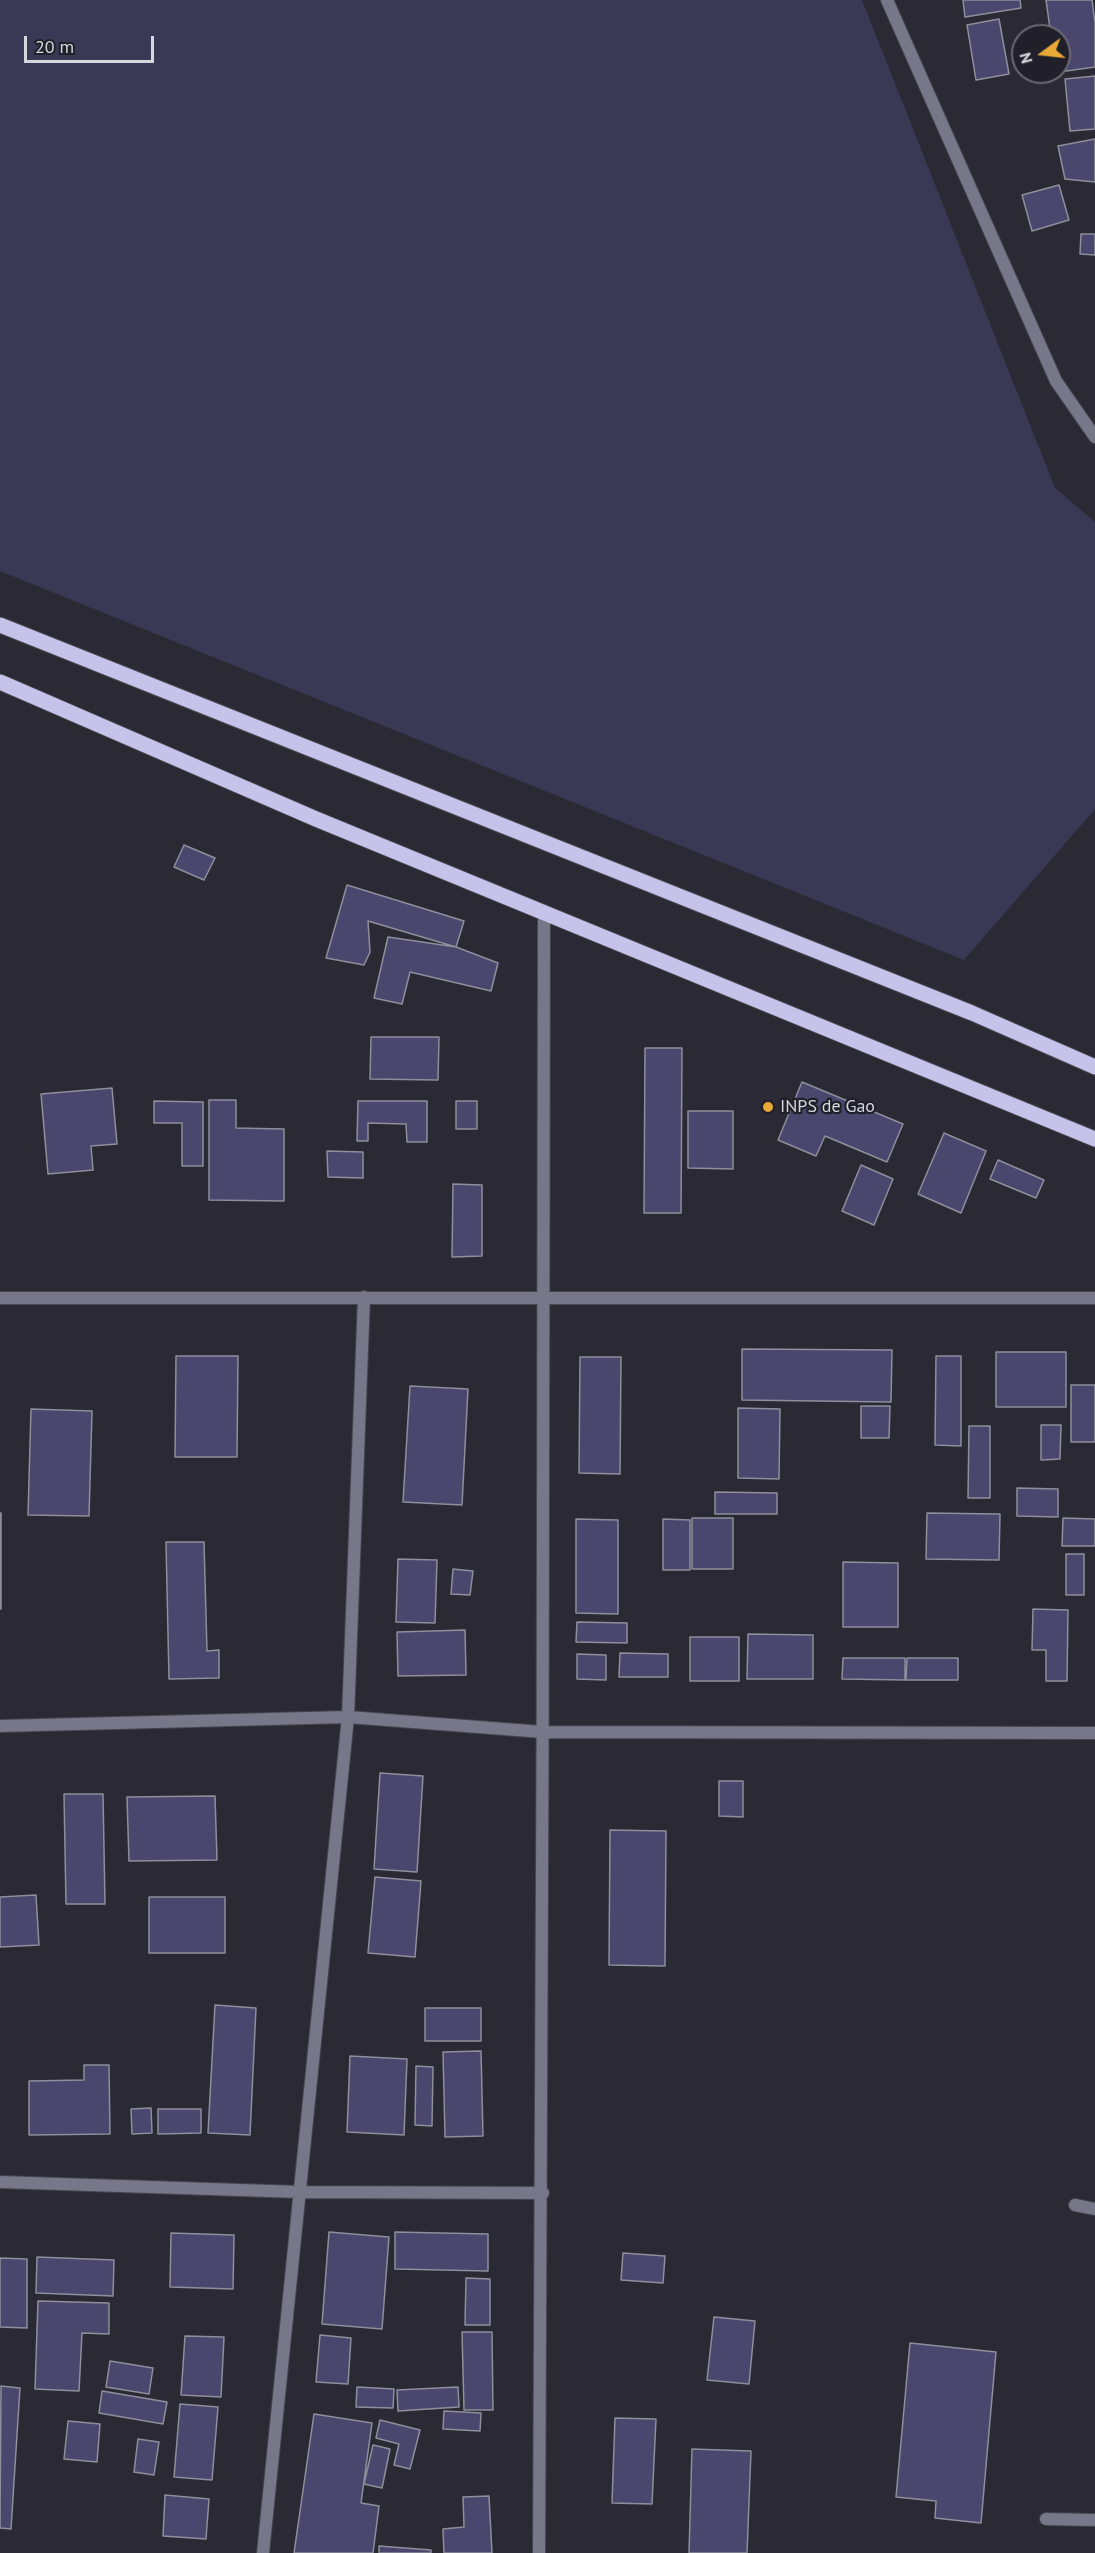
<!DOCTYPE html>
<style>
body{margin:0}
#map{position:relative;width:1095px;height:2553px;overflow:hidden;background:#2b2a34;font-family:"PT Sans",sans-serif}
canvas{display:block}
.north{position:absolute;left:1011px;top:24px;width:60px;height:60px;box-sizing:border-box;background:#21202a;border:2px solid #696972;border-radius:50%;rotate:255deg;font-size:16px;font-weight:700;line-height:24px;text-align:center;color:#d6d6dd}
.north::after{content:'';display:block;margin:auto;width:21px;height:27px;background:#eaaa38;clip-path:polygon(50% 0,100% 100%,50% 72%,0 100%)}
.scale{position:absolute;left:24px;top:36px;width:130px;height:27px;box-sizing:border-box;border:3px solid #d6d6dd;border-top:0;padding-left:8px;font-size:18px;line-height:21px;white-space:nowrap;color:#d6d6dd;-webkit-text-stroke:4px #21202a;paint-order:stroke}
</style>
<div id="map">
<canvas width="1095" height="2553"></canvas>
<div class="north">N</div>
<div class="scale">20 m</div>
</div>
<script>
const ctx = document.querySelector('canvas').getContext('2d');
ctx.lineJoin = 'round';
function fill(path, color) {
  ctx.fillStyle = color;
  ctx.fill(path, 'evenodd');
}
function strokePath(path, color, width, dash) {
  ctx.strokeStyle = color;
  ctx.lineWidth = width;
  ctx.lineCap = dash ? 'butt' : 'round';
  ctx.setLineDash(dash || []);
  ctx.stroke(path);
}
function drawText(font, color, halo, rows, align = 'center') {
  ctx.font = font + ' "PT Sans",sans-serif';
  ctx.lineWidth = 4.5;
  ctx.setLineDash([]);
  ctx.textBaseline = 'middle';
  ctx.strokeStyle = halo;
  ctx.fillStyle = color;
  for (const [text, x, y, turn = 0] of rows) {
    ctx.save();
    ctx.translate(x, y);
    ctx.rotate((+turn || 0) * Math.PI / 180);
    ctx.textAlign = isNaN(turn) ? turn : align;
    if (halo) ctx.strokeText(text, 0, 0);
    ctx.fillText(text, 0, 0);
    ctx.restore();
  }
}
const green = new Path2D(`
 M0,0H862L1055,488L1095,522V809L964,960L0,571Z`);
const building = new Path2D(`
 M963,0H1020L1021,8L965,17Z
 M1046,0H1092L1095,23V67L1059,72V36H1051Z
 M999,19L1009,74L976,80L967,25Z
 M1095,76V129L1070,131L1065,79Z
 M1095,139V182L1065,179L1058,146Z
 M1059,185L1069,220L1032,231L1022,195Z
 M1081,234H1095V255L1080,254Z
 M184,845L215,858L204,880L174,867Z
 M347,885L464,921L456,947L368,921L370,952L364,965L326,958Z
 M388,937L456,947L498,963L491,991L410,972L402,1004L374,998Z
 M371,1037H439L438,1080L370,1079Z
 M645,1048H682L681,1213H644Z
 M802,1082L903,1124L887,1162L825,1136L816,1156L778,1140Z
 M112,1088L117,1144L91,1146L93,1170L48,1174L41,1094Z
 M209,1100H236V1128L284,1129V1201L209,1200Z
 M154,1101L203,1102V1166H182V1123H154Z
 M358,1101H427V1142H407L406,1124L368,1123V1141H357Z
 M456,1101H477V1129H456Z
 M688,1111H733V1169L688,1168Z
 M944,1133L986,1151L961,1213L918,1194Z
 M327,1151L363,1152V1178L328,1177Z
 M998,1160L1044,1180L1036,1198L990,1179Z
 M861,1165L893,1179L874,1225L842,1211Z
 M453,1184L482,1185V1256L452,1257Z
 M742,1349L892,1350L891,1402L742,1400Z
 M996,1352H1066V1407H996Z
 M176,1356H238L237,1457H175Z
 M936,1356H961V1446L935,1445Z
 M580,1357H621L620,1474L579,1473Z
 M1071,1385H1095V1442H1071Z
 M410,1386L468,1389L462,1505L403,1502Z
 M861,1406H890L889,1438H861Z
 M738,1408L780,1409L779,1479L738,1478Z
 M31,1409L92,1411L89,1516L28,1515Z
 M1041,1425H1061L1060,1459L1041,1460Z
 M969,1426H990V1498H968Z
 M1017,1488L1058,1489V1517L1017,1516Z
 M715,1492L777,1493V1514H715Z
 M0,1513H1V1609H0Z
 M927,1513L1000,1514L999,1560L926,1559Z
 M692,1518H733V1569H692Z
 M1063,1518L1095,1519V1546H1062Z
 M576,1519L618,1520V1614L576,1613Z
 M663,1519L690,1520V1570H663Z
 M166,1542H204L207,1651L219,1650V1678L169,1679Z
 M1066,1554H1084V1595H1066Z
 M398,1559L437,1560L435,1623L396,1622Z
 M843,1562L898,1563V1627H843Z
 M453,1569L473,1571L470,1595L451,1594Z
 M1033,1609L1068,1610L1067,1681H1046V1650H1032Z
 M577,1622L627,1623V1643L576,1642Z
 M465,1630L466,1675L398,1676L397,1632Z
 M748,1634L813,1635V1679H747Z
 M690,1637H739V1681H690Z
 M620,1653L668,1654V1677H619Z
 M577,1654L606,1655V1680L577,1679Z
 M843,1658H905V1680L842,1679Z
 M907,1658H958V1680H906Z
 M380,1773L423,1776L417,1872L374,1869Z
 M719,1781H743V1817L719,1816Z
 M64,1794H103L105,1904H66Z
 M215,1796L217,1860L129,1861L127,1797Z
 M610,1830L666,1831L665,1966L609,1965Z
 M375,1877L421,1881L415,1957L368,1953Z
 M36,1895L39,1945L0,1947V1897Z
 M149,1897H225V1953H149Z
 M215,2005L256,2008L250,2135L208,2133Z
 M425,2008H481V2041H425Z
 M481,2051L483,2136L445,2137L443,2052Z
 M350,2056L407,2059L404,2135L347,2132Z
 M84,2065H109L110,2134L29,2135V2081L84,2080Z
 M416,2066L433,2067L432,2126L415,2125Z
 M151,2108L152,2133L132,2134L131,2109Z
 M158,2109H201V2133L158,2134Z
 M329,2232L389,2237L382,2329L322,2324Z
 M395,2232L488,2234V2271L395,2269Z
 M171,2233L234,2235L233,2289L170,2287Z
 M623,2253L665,2256L663,2283L621,2280Z
 M37,2257L114,2260L113,2296L36,2293Z
 M0,2258L27,2259V2328L0,2327Z
 M466,2278L490,2279V2325H465Z
 M38,2301L109,2303V2334L82,2333L79,2391L35,2389Z
 M714,2317L755,2321L749,2384L707,2380Z
 M462,2332H492L493,2410H464Z
 M320,2335L351,2338L348,2384L316,2382Z
 M185,2336L224,2337L221,2397L181,2395Z
 M910,2343L996,2352L981,2523L935,2518L936,2501L896,2497Z
 M110,2361L153,2368L149,2394L106,2387Z
 M1,2386L20,2388L11,2529L0,2528Z
 M357,2387L394,2389L393,2408L356,2407Z
 M458,2387L459,2407L398,2411L397,2390Z
 M102,2391L167,2402L163,2424L99,2413Z
 M180,2404L218,2407L212,2480L174,2477Z
 M444,2411L481,2413L480,2431L443,2429Z
 M314,2414L372,2423L361,2503L379,2506L373,2553H294Z
 M615,2418L656,2419L652,2504L612,2503Z
 M380,2420L420,2430L410,2469L394,2465L399,2444L376,2438Z
 M68,2421L100,2424L97,2462L64,2459Z
 M138,2439L159,2442L154,2475L134,2472Z
 M373,2445L390,2449L382,2488L364,2484Z
 M692,2449L751,2451L747,2553H689Z
 M165,2495L209,2499L206,2539L163,2536Z
 M489,2496L492,2553H444L443,2529L464,2527L463,2497Z
 M379,2546L431,2550V2553H379Z`);
const service = new Path2D(`
 M1075,2205L1095,2209
 M1046,2519L1095,2520`);
const minor = new Path2D(`
 M887,0L1056,381L1095,437
 M0,1298H1095
 M0,1726L348,1717L543,1732L1095,1733
 M0,2182L300,2192L543,2193
 M263,2553L348,1717L364,1297
 M539,2553C545,2006 541,1458 544,911`);
const primary = new Path2D(`
 M0,625L972,1013L1095,1067
 M0,682L316,819L1095,1139`);
const markers = [
 [768,1107,6,"#eaaa38"]
];
const poiNames = [
 ["INPS de Gao",780,1107]
];
fill(green, '#3a3855');
fill(building, '#4a466e');
strokePath(building, '#8f8e9b', 1.5);
strokePath(service, '#46464f', 14);
strokePath(minor, '#46464f', 14);
strokePath(primary, '#46464f', 17);
strokePath(service, '#78778a', 12);
strokePath(minor, '#78778a', 12);
strokePath(primary, '#c5c3ea', 15);
for (const [x, y, r, color] of markers) {
  const dot = new Path2D();
  dot.arc(x, y, r, 0, 2 * Math.PI);
  ctx.fillStyle = color;
  ctx.fill(dot);
  strokePath(dot, '#21202a', 2);
}
drawText('18px', '#d6d6dd', '#21202a', poiNames, 'left');
</script>
